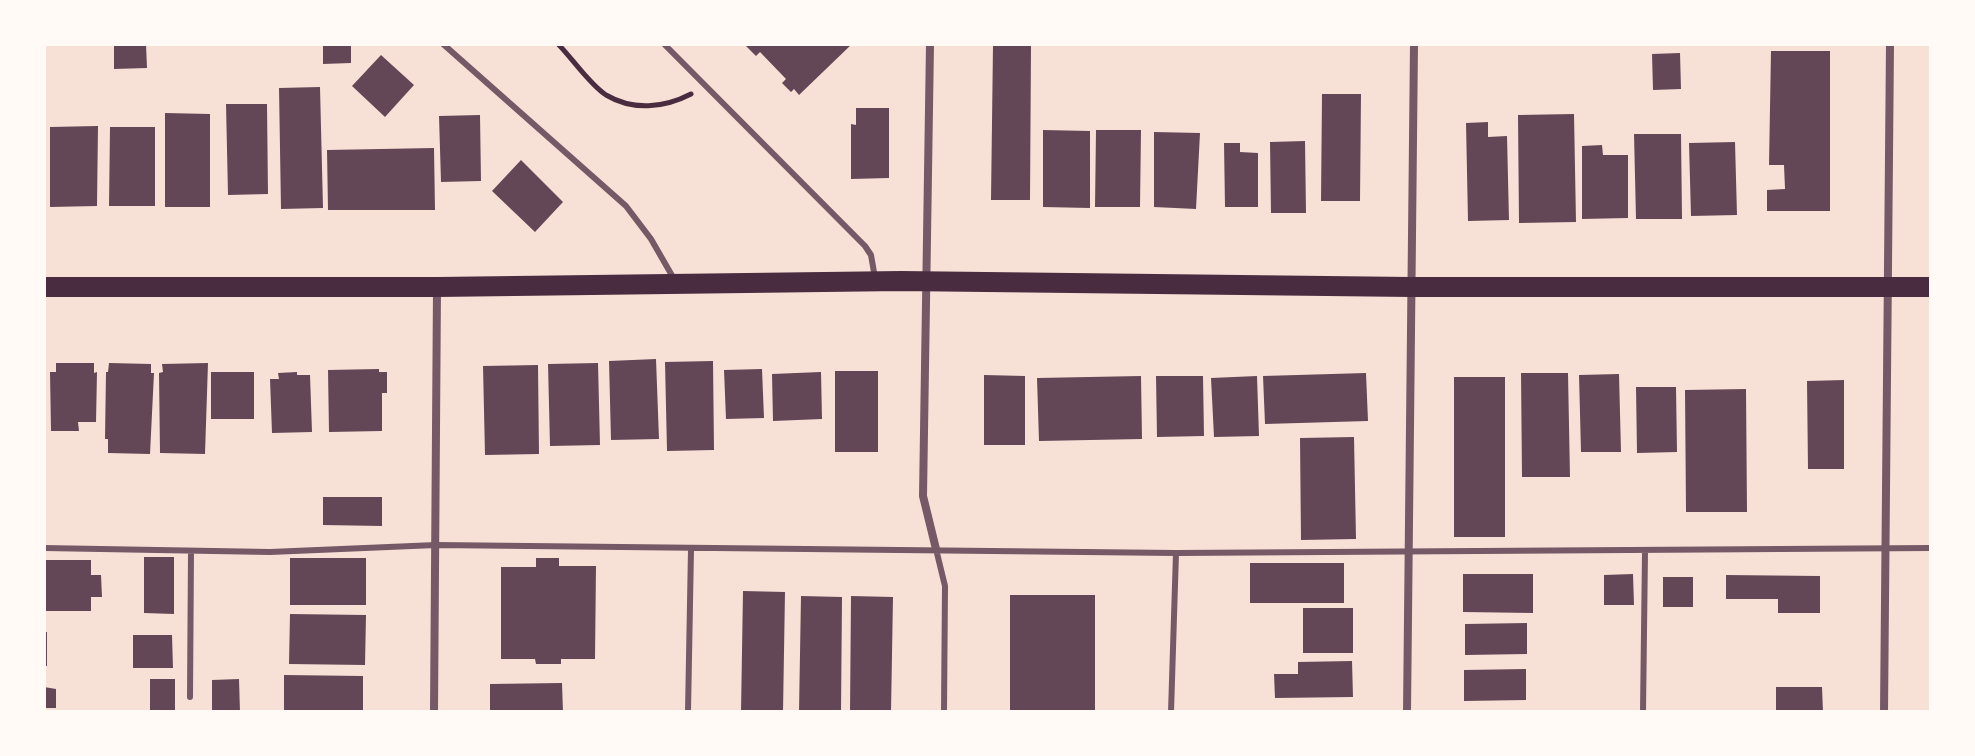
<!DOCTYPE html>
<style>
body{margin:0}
#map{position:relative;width:1975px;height:756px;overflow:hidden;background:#f7e1d7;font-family:Ubuntu,sans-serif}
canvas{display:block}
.frame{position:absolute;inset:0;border:46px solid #fffaf5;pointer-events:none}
</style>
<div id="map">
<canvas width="1975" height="756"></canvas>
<div class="frame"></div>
</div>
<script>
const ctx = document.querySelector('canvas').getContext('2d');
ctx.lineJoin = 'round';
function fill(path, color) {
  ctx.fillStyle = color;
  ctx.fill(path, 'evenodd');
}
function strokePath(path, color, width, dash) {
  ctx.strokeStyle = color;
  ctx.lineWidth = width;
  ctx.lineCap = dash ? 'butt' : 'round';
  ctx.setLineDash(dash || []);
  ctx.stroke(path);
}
const building = new Path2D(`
 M114,44H146L147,68L114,69Z
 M323,44H351V63L323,64Z
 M744,44H852L799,95L794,89L791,92L782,83L786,79L760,52L756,56Z
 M993,45L1031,46L1030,200H991Z
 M1771,51H1830V211H1767V190L1785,189L1784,165H1769Z
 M1680,53L1681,89L1653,90L1652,54Z
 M381,55L414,85L385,117L352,86Z
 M320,87L323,208L281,209L279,88Z
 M1322,94H1361L1360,201H1321Z
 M226,104H267L268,194L228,195Z
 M856,108H889V178L851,179V124L856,125Z
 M165,113L210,114V207H165Z
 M1574,114L1576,222L1519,223L1518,115Z
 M480,115L481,181L441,182L439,116Z
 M1488,122V137L1507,136L1509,220L1468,221L1466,123Z
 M98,126L97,206L50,207V127Z
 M110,127H155V206H109Z
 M1043,130L1090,131V208L1043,207Z
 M1096,130H1141L1140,207H1095Z
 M1154,132L1200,133L1196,209L1154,207Z
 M1634,134H1681L1682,219H1636Z
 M1305,141L1306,213H1271L1270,142Z
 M1735,142L1737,215L1691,216L1689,143Z
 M1224,143H1240V152L1258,153V207H1225Z
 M1602,145L1603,155H1628V218L1582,219V146Z
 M434,148L435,210H328L327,150Z
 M521,160L563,202L535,232L492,191Z
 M656,359L659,439L611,440L609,361Z
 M713,361L714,450L667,451L665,362Z
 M56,363H94V373L97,372L96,422H78L79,431H51L50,372H56Z
 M109,363L151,364V373H154L150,454L108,453V439H105L106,372H108Z
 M208,363L205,454L160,453L159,373L163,372L162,364Z
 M598,363L600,445L550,446L548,364Z
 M538,365L539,454L485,455L483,366Z
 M379,369V372H387V393H382V431L329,432L328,370Z
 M762,369L764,418L726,419L724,370Z
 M835,371H878V452H835Z
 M211,372H254V419H211Z
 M297,372V375H310L312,432L272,433L270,379H279L278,373Z
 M821,372L822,419L773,421L772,374Z
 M1366,373L1368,421L1265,424L1263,376Z
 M1521,373H1568L1570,477H1522Z
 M1619,374L1621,452H1581L1579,375Z
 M984,375L1025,376V445H984Z
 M1141,376L1142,439L1039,441L1037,378Z
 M1156,376H1203L1204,436L1157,437Z
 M1257,376L1259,436L1214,437L1211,378Z
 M1454,377H1505V537H1454Z
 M1844,380V469H1808L1807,381Z
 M1636,387H1676L1677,452L1637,453Z
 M1746,389L1747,512H1686L1685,390Z
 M1354,437L1356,539L1301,540L1300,438Z
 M323,497H382V526L323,525Z
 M144,557H174V614L144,613Z
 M290,558H366V605H290Z
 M536,558H559V566H596L595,659H561V664H536L535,659H501V567H536Z
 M44,560H91V575H101L102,597H91V611H44Z
 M1250,563H1344V603H1250Z
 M1463,574H1533V613L1463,612Z
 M1633,574L1634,605H1604V575Z
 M1726,575L1820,576V613H1778V599H1726Z
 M1663,577H1693V607H1663Z
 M743,591L785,592L783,712H741Z
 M1010,595H1095V712H1010Z
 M801,596L842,597L841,712H799Z
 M851,596L893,597L891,712H850Z
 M1303,608H1353V653H1303Z
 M290,614L366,615L365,665L289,664Z
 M1527,623V654L1465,655V624Z
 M44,632H47V666H44Z
 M133,635H172L173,668H133Z
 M1352,661L1353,697L1275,698L1274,674H1298V662Z
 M1526,669V700L1464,701V670Z
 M284,675L363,676V712H284Z
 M150,679H175V711H150Z
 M239,679L240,712H212V680Z
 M562,683L563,712H490V684Z
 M44,687L56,689V708H44Z
 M1776,687H1822L1823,712H1776Z`);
const path = new Path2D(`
 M558,44C572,58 590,85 606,95C633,111 664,108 691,94`);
const service = new Path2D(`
 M443,44L626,206L651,239L674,279
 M664,44L865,246L871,255L875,278
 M44,548L270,552L436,545L1176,553L1931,548
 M936,549L945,586L944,712
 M190,697L191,551
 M688,712L691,549
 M1171,712L1176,553
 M1643,712L1645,552`);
const minor = new Path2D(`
 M930,44L923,496L936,549
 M434,712L437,288
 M1407,712L1414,44
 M1884,712L1890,44`);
const primary = new Path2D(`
 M44,287H437L901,281L1411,287H1931`);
fill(building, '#644757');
strokePath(path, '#4a2c40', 5);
strokePath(service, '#755966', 6);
strokePath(minor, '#755966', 8);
strokePath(primary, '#4a2c40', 20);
</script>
